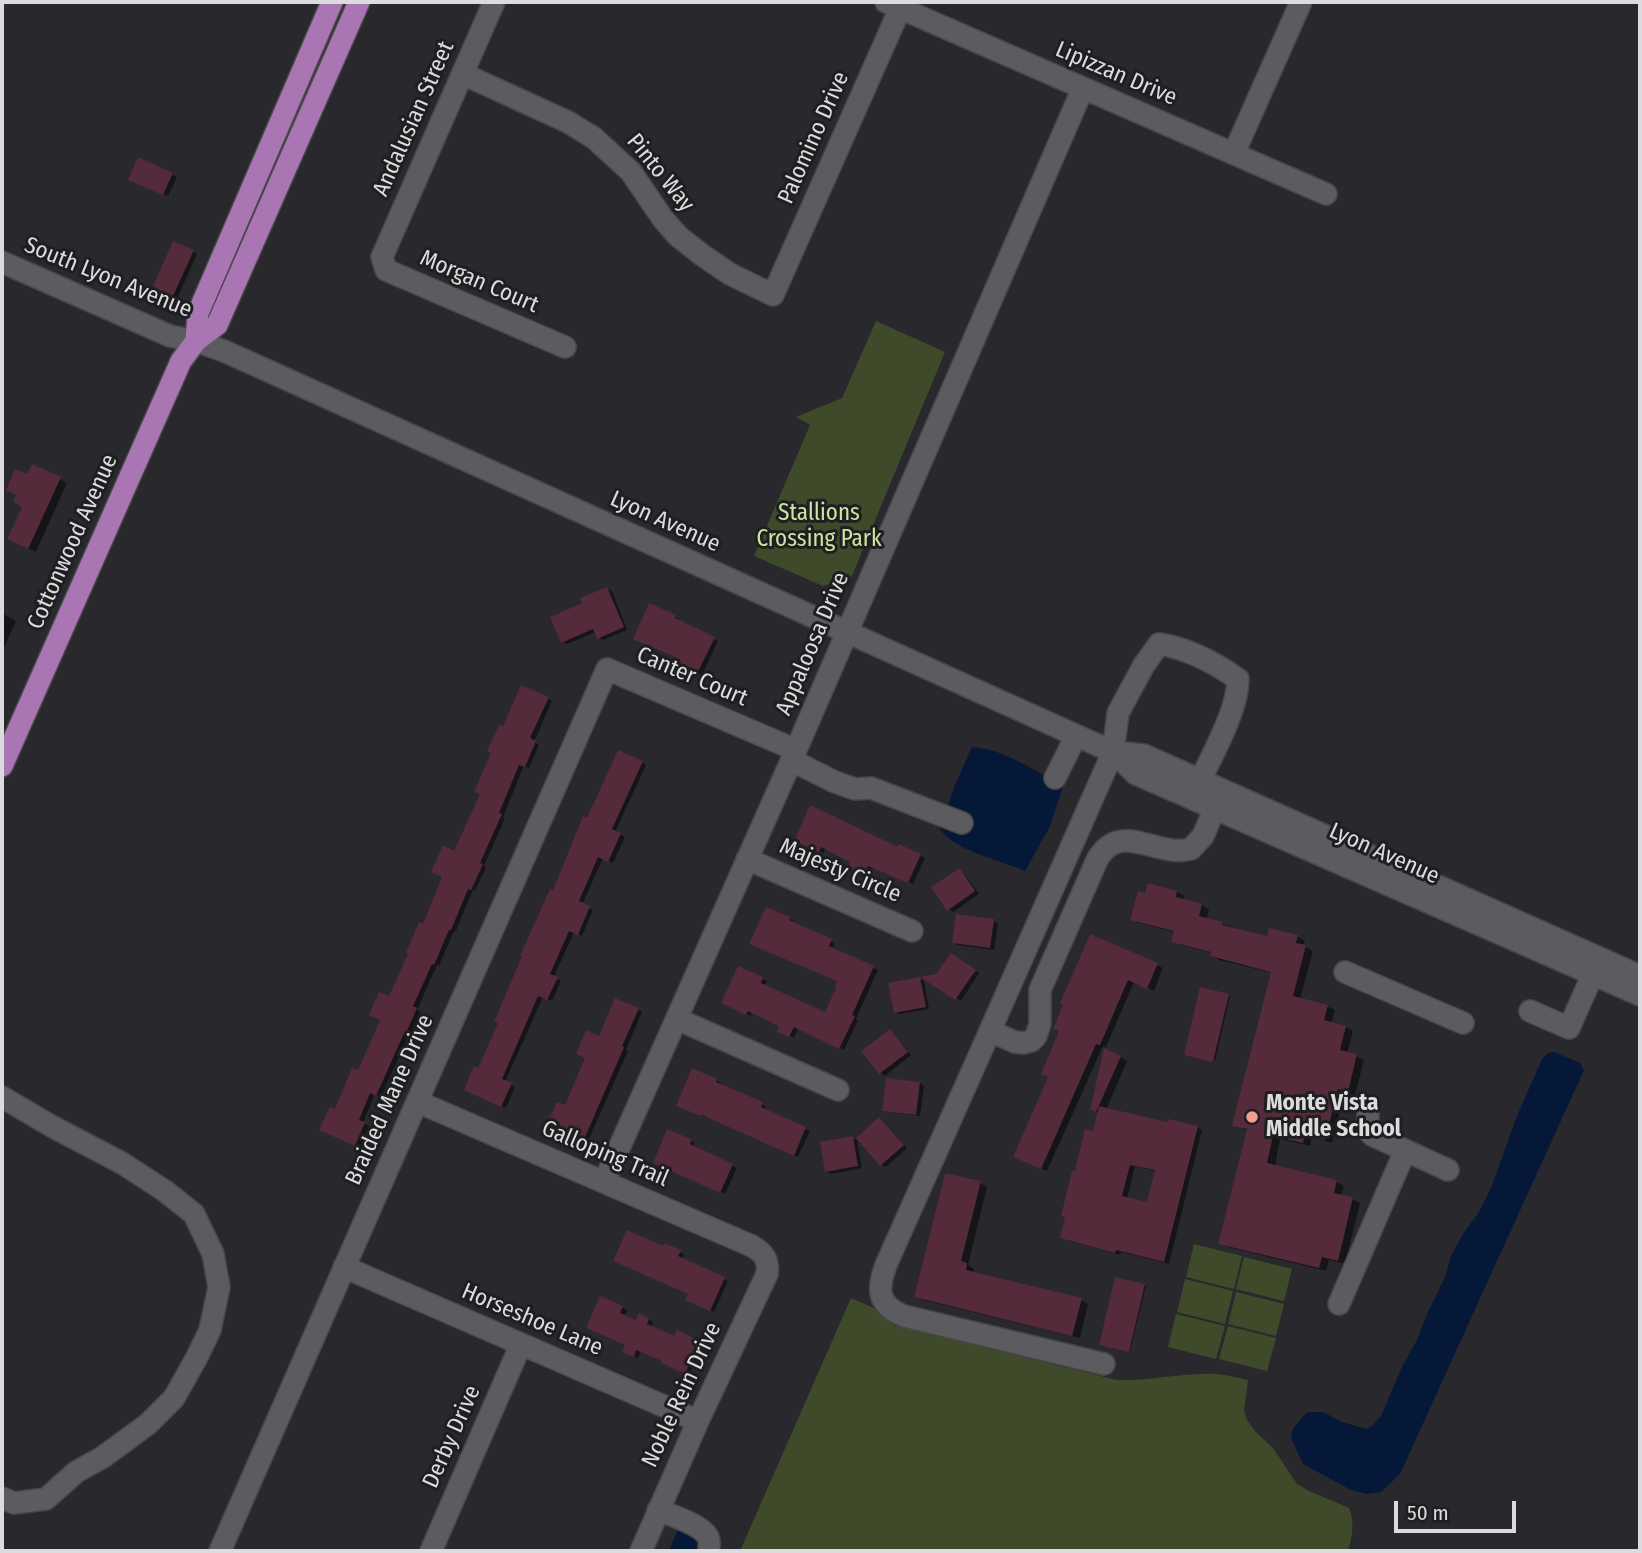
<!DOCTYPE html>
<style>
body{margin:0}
#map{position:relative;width:1642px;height:1553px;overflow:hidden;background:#29282c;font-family:"Fira Sans Condensed",sans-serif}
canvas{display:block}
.frame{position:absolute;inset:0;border:4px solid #dcdcde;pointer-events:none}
.scale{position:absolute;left:1394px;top:1501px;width:122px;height:32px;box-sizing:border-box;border:4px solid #dcdcde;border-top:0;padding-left:9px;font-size:21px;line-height:24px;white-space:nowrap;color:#dcdcde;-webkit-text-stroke:5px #1f1f22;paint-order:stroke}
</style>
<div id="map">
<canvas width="1642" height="1553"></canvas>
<div class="frame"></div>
<div class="scale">50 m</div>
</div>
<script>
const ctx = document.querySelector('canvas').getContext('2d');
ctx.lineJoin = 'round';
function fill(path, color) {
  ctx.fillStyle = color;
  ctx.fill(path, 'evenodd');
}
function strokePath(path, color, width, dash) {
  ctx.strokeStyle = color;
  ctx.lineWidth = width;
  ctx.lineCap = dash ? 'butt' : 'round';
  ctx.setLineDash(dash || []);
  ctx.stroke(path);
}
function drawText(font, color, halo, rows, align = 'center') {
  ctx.font = font + ' "Fira Sans Condensed",sans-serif';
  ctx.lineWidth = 6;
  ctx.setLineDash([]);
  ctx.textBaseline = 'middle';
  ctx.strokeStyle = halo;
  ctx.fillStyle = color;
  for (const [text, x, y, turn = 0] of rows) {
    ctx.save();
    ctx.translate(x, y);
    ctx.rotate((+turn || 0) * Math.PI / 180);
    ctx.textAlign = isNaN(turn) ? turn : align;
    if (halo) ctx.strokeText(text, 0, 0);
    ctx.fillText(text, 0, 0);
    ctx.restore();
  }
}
const green = new Path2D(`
 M876,321L945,352L852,576L823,586L754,556L810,425L796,417L842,398Z
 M1194,1244L1242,1256L1234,1289L1186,1277Z
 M1244,1257L1292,1269L1284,1301L1236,1289Z
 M1185,1279L1233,1291L1225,1324L1177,1312Z
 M1236,1292L1284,1304L1276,1336L1228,1324Z
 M851,1298L876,1309L894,1325L1117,1380C1147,1381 1176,1374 1205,1374C1220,1373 1234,1377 1248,1380L1244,1411L1247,1420L1255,1431L1273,1448L1297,1484L1307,1490L1349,1508C1355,1524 1352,1536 1348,1551H740Z
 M1176,1314L1225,1326L1216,1359L1168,1347Z
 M1228,1326L1276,1338L1267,1371L1219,1359Z`);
const water = new Path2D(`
 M972,747C1004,749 1035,771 1063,786L1050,826L1025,871C1002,861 953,850 940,829L954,787Z
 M1554,1052L1580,1063L1584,1070L1400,1474L1381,1492L1367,1494L1351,1490L1303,1464L1291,1438L1293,1429L1307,1412H1323L1342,1422L1366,1429L1372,1426L1381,1416L1403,1365L1417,1340L1427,1314L1445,1277L1451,1256L1463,1234L1479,1212L1491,1188L1517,1116L1542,1059L1548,1053Z
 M680,1525L690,1529L707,1551H669Z`);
const shadow = new Path2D(`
 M139,159L177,177L168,196L135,181Z
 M193,251L197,254L177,299L158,291Z
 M28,477L60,479L67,483L36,552L17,543L24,507L18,495Z
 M607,589L612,591L627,630L603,640L598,637L596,632L567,644L563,642L584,604Z
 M2,613L16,621L2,652Z
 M675,617L679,619L678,622L718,641L702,675L679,664L677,656L635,638Z
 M548,698L552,701L534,742L539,745L529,768L524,766L503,817L505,818L484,866L486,868L475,891L473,890L456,931H454L439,966L437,965L417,1010L421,1012L412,1032H410L381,1097L375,1094L363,1123L369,1126L360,1147L326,1132L336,1111L359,1072L390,998L424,926L481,794L503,729Z
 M642,762L646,765L615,832L625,837L613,863L603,858L582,905L593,910L582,936L574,932L554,977L561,981L552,1001L543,997L505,1082L515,1087L506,1108L470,1092L554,893L588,820Z
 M800,843L898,849L899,847L925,858L913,884L873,867L869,875L850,865L852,861L826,848L823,853Z
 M960,870L964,873L979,894L953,912L949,909Z
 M1177,892L1184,896L1183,900L1202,905L1209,910L1206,919L1268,938L1270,930L1298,937L1305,941L1303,946L1313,951L1300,999L1327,1006L1335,1010L1331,1024L1346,1027L1353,1031L1347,1054L1356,1056L1364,1060L1355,1095L1345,1092L1332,1143L1312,1137L1310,1146L1280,1139L1275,1167L1337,1182L1344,1186L1341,1196L1352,1199L1360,1203L1345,1264L1329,1260L1326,1271L1228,1247L1220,1243L1248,1131L1234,1125L1273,973L1219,960L1212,956L1213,953L1180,945L1173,941L1175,932L1139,923L1132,919L1147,895Z
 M789,919L794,921L792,924L835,943L832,950L878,970L856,1019L858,1020L844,1050L798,1028L794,1038L783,1033L781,1026L752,1012L751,1016L727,1005L739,968L767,981L764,986L826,1014L839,981L756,946Z
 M993,921L998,923L994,950L958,945L954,942Z
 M951,955L979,973L961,1001L925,978L937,976Z
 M1157,965L1163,968L1154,991L1134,982L1106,1047L1103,1046L1047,1171L1021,1159L1050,1077L1061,1031L1065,1004Z
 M920,979L924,981L929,1009L900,1014L895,1012Z
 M1201,989L1230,996L1215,1061L1187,1055Z
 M638,1009L642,1012L626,1050L628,1051L587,1143L552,1128L566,1108L600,1038Z
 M890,1031L894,1034L911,1055L885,1076L881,1073L864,1051Z
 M1120,1057L1127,1061L1106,1110L1168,1124L1197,1127L1202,1130L1169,1264L1121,1252L1120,1255L1067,1240L1062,1237L1076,1173L1094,1133L1099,1113L1092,1109ZM1135,1166L1156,1171L1148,1204L1127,1199Z
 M716,1080L721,1083L720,1085L766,1106L764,1111L810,1131L798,1157L707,1116L706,1117L682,1107Z
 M920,1083L924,1086L920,1116L888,1112L883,1110Z
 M879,1119L884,1122L907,1148L886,1167L882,1165L858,1138Z
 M668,1131L695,1143L693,1148L737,1168L725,1194L660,1165Z
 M852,1138L857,1140L862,1168L831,1174L826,1171Z
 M980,1183L987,1187L968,1265L974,1269L973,1273L1081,1300L1088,1304L1080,1338L923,1300L916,1296Z
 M665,1245L684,1254L682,1260L728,1281L714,1312L691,1302L690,1294L663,1249Z
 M1144,1285L1146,1286L1130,1351L1102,1345Z
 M601,1298L627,1310L624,1316L637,1322L640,1315L653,1322L651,1328L675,1338L699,1342L703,1345L689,1375L668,1365L664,1361L641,1351L638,1358L629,1354L627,1344Z`);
const building = new Path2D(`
 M138,157L173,173L163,195L128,180Z
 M173,241L194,250L172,298L152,289Z
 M32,464L61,477L28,549L7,539L22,507L13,502L16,495L6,490L15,469L27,474Z
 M607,587L624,627L597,639L593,629L561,643L550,617L582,603L580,598Z
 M649,603L676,615L675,618L715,637L697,674L672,662L675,657L633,639Z
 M521,685L549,697L530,738L536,741L525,767L519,765L499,813L502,814L480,863L483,864L471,890L468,889L451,930H449L434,965L432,964L413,1006L417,1008L407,1031H405L376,1096L370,1093L359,1120L365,1122L355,1146L319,1130L330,1107L335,1109L352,1068L358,1070L380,1020L369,1015L379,992L389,996L408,954L406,953L419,922L423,924L442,877L431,872L443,845L454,851L480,794L474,792L491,753L487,751L499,725L503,726Z
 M618,750L643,761L612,829L621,833L608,862L598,857L579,901L590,906L578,935L569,931L550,974L558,977L547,1000L538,996L502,1079L512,1083L501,1107L464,1090L474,1066L478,1068L498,1023L494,1022L522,956H520L550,889L553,890L583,816L587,818Z
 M810,805L898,847L899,844L921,854L908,883L868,866L864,874L848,866L850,862L821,847L819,852L794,841Z
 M960,868L975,891L947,911L931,887Z
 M1148,883L1177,891L1176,897L1202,904L1199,916L1223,922L1222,925L1267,936L1269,928L1298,935L1296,943L1306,945L1293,996L1328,1005L1324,1020L1346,1026L1340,1050L1357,1054L1348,1092L1338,1089L1325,1140L1305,1135L1303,1143L1273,1136L1267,1163L1337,1180L1334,1193L1353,1197L1338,1261L1322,1257L1319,1268L1218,1244L1247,1129L1232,1126L1271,972L1210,956L1211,952L1171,942L1174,931L1130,920L1138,891L1145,893Z
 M766,907L790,917L789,920L832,939L829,946L874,966L852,1015L855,1016L839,1049L794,1027L789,1037L777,1032L779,1026L748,1011L746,1015L721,1003L738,966L763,977L761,983L825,1012L836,988L835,987L837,981L749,944Z
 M956,914L994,919L990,948L952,943Z
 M1090,934L1158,963L1147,989L1128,980L1100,1045L1096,1044L1041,1169L1013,1157L1048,1077L1041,1074L1059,1031L1053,1029L1063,1005L1060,1003Z
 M951,953L976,970L955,1000L920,977L936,974Z
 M920,977L926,1007L894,1013L888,983Z
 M1200,987L1229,994L1213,1062L1184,1055Z
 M615,998L639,1008L622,1046L624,1047L583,1142L546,1126L557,1102L565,1105L585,1058L576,1054L586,1030L599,1036Z
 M890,1029L908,1052L879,1074L861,1051Z
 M1104,1048L1121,1056L1096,1112L1090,1110Z
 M692,1068L717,1079L716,1082L763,1102L761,1107L806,1127L794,1156L702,1115L701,1116L676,1106Z
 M886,1078L920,1082L916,1115L882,1111Z
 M1099,1106L1167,1122L1168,1119L1198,1126L1164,1262L1116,1250L1115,1253L1060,1238L1065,1217L1061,1216L1072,1171H1075L1085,1129L1093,1131ZM1130,1165L1155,1170L1147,1202L1122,1196Z
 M879,1117L904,1145L880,1166L856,1138Z
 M667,1129L691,1139L690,1144L733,1164L720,1193L653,1163Z
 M853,1136L858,1166L825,1172L820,1142Z
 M945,1173L981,1181L961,1261L967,1263L966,1270L1082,1298L1072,1336L914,1297Z
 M627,1230L663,1246L664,1243L681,1250L678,1256L725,1277L710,1311L685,1300L688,1294L613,1261Z
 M1115,1277L1145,1284L1129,1352L1099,1345Z
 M600,1296L623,1306L620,1313L636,1320L639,1313L649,1318L647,1324L674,1336L677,1330L700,1341L685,1374L661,1363L662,1361L636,1350L634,1357L622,1352L625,1345L586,1328Z`);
const minor = new Path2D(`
 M494,2L382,257L386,270L565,347
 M886,2L1326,194
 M463,74L568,122L594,138L631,172L663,219L678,236L702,255L730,274L773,295L903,2
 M1234,153L1301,2
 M2,262L170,336L196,341L224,351L1113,752L1136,774L1640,995
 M1113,752L1144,755L1640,976
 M791,760L835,782L855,789L871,788L962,823
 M1055,778L1076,736
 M1201,779C1214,751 1238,709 1238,679C1215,663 1187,648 1159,644L1144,665L1118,713L1113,752L990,1031L1015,1042L1024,1043L1031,1041L1036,1036L1040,1024V990L1097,860C1120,819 1156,858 1191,849L1203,836L1215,808
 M747,859L912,931
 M1345,972L1463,1023
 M1530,1011L1569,1028L1593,974
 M677,1019L838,1090
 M990,1031L886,1265C877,1289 877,1305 904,1316L1104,1364
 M2,1097L53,1127L122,1163L165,1191L194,1214L213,1254L219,1287L210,1330L197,1357L174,1398L148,1424L103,1457L76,1472L46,1499L14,1503L2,1498
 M418,1102L752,1246C764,1253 769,1260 767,1274L698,1421L641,1551
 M1368,1114L1367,1129L1372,1135L1448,1170
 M604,1182L796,750L1083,88
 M344,1267L698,1421
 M1339,1304L1405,1151
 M658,1510C671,1515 702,1525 708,1537C710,1541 709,1544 709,1548
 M220,1551L607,669L796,750
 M431,1551L521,1344`);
const major = new Path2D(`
 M196,341L198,313L332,2
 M2,766L181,361L196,341L217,325L359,2`);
const markers = [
 [1252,1117,7,"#f59c91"]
];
const streetNames = [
 ["Lipizzan Drive",1116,74,23],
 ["Andalusian Street",414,119,-66],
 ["Palomino Drive",814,138,-66],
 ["Pinto Way",660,173,51],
 ["South Lyon Avenue",108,278,22],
 ["Morgan Court",479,282,23],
 ["Lyon Avenue",665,522,24],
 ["Cottonwood Avenue",73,542,-66],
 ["Appaloosa Drive",813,644,-67],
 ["Canter Court",692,677,23],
 ["Lyon Avenue",1384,854,24],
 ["Majesty Circle",840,871,23],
 ["Braided Mane Drive",390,1100,-66],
 ["Galloping Trail",605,1154,23],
 ["Horseshoe Lane",532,1320,23],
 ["Noble Rein Drive",682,1395,-65],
 ["Derby Drive",452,1437,-66]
];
const parkNames = [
 ["Stallions",819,514],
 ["Crossing Park",819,540]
];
const poiNames = [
 ["Monte Vista",1266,1104],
 ["Middle School",1266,1130]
];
fill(green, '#3f4a2b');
fill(water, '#051837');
fill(shadow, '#0007');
fill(building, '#552a3a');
strokePath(minor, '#474649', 24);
strokePath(major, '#474649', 24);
strokePath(minor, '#5c5c60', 21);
strokePath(major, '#a976b3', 21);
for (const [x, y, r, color] of markers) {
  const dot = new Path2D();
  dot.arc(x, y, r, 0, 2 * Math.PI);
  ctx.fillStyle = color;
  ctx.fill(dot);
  strokePath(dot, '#1f1f22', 2.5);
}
drawText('23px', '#dcdcde', '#1f1f22', streetNames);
drawText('23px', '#cce69f', '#1f1f22', parkNames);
drawText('bold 23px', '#dcdcde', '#1f1f22', poiNames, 'left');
</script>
